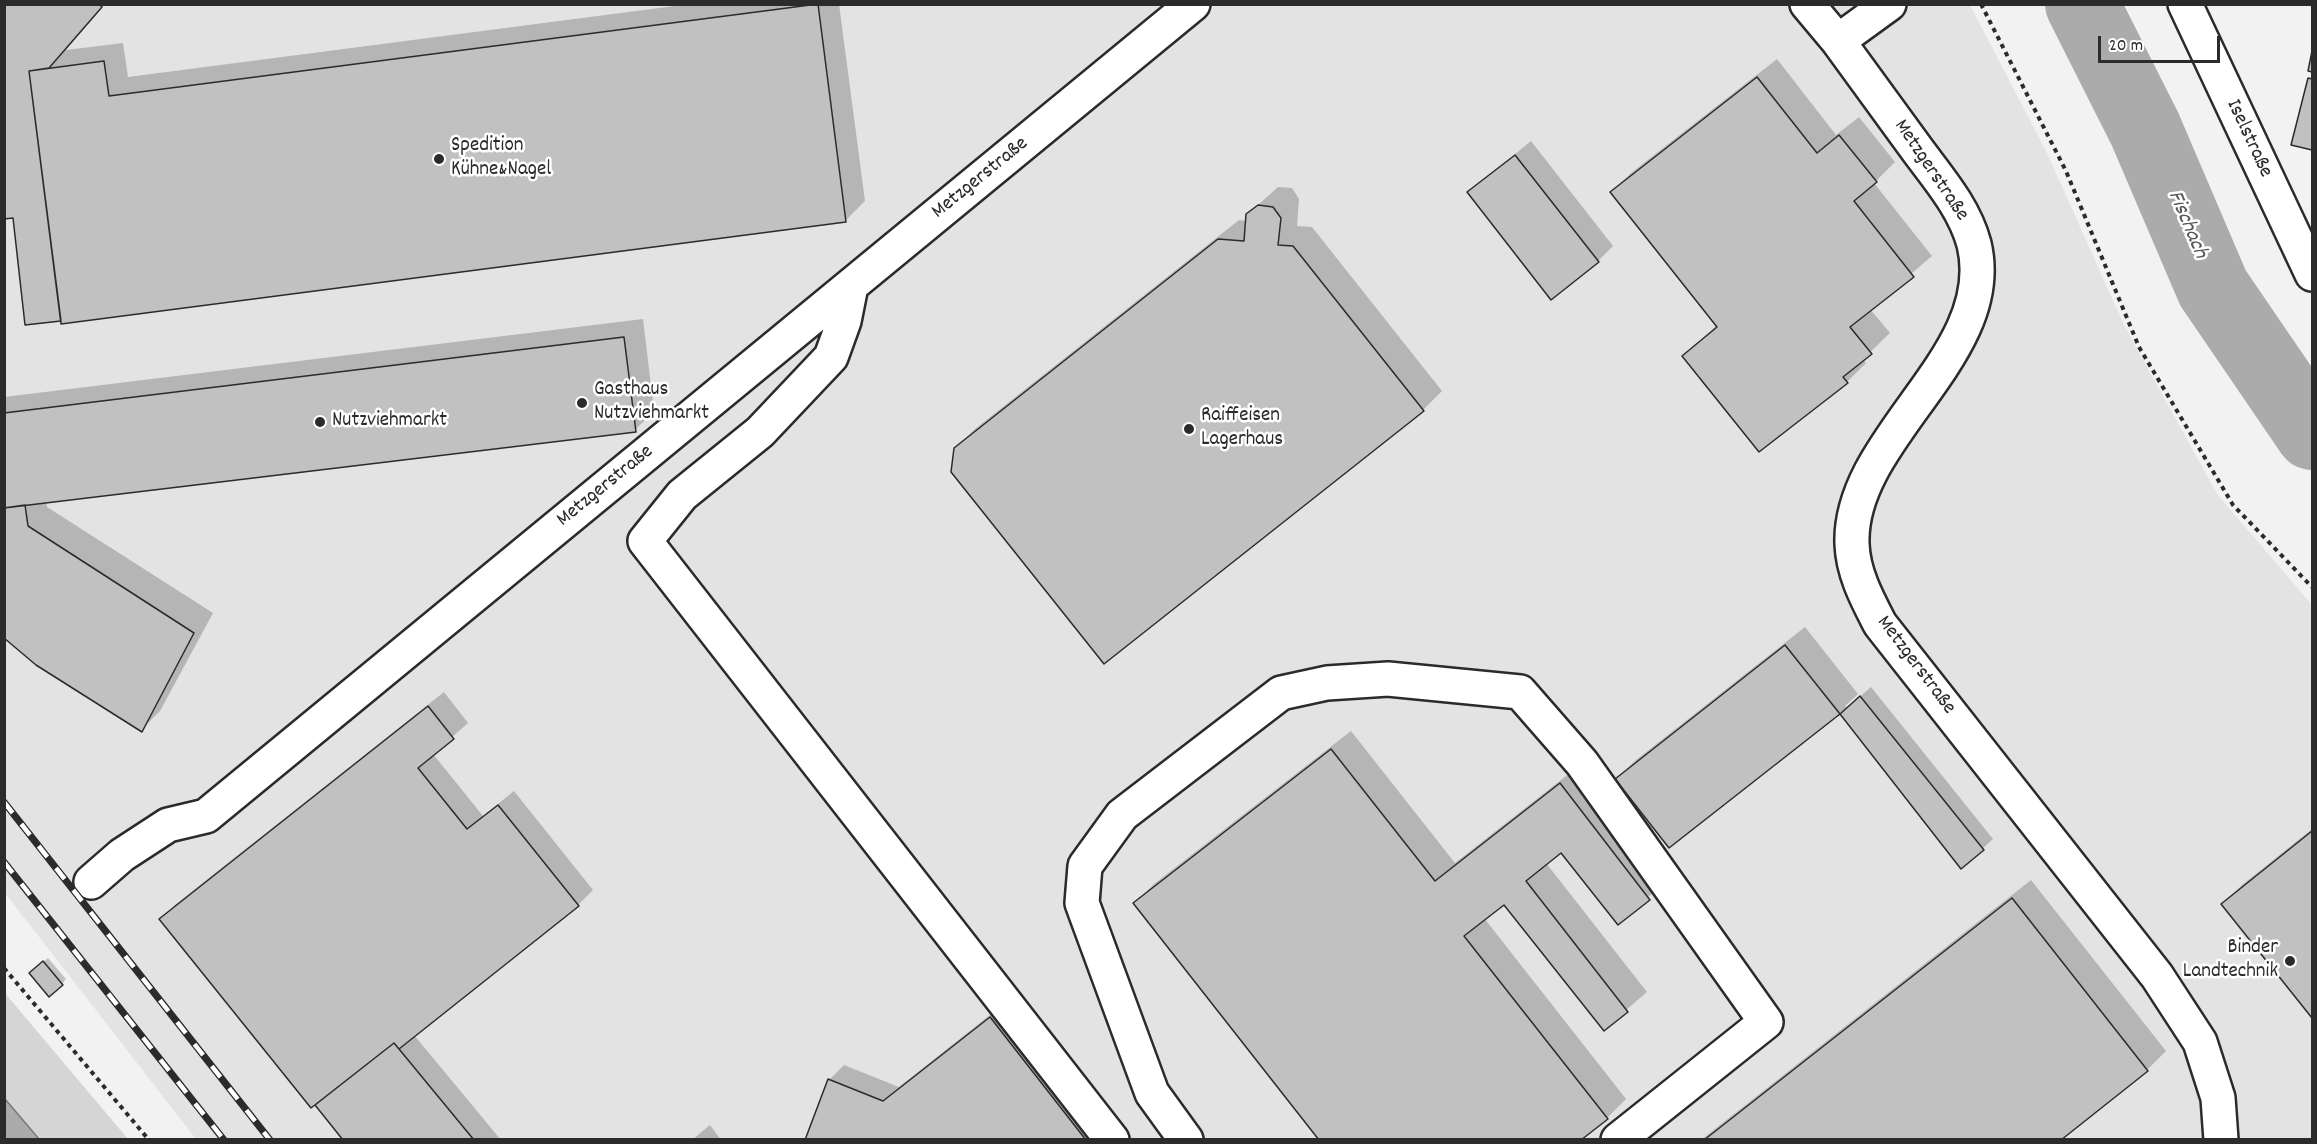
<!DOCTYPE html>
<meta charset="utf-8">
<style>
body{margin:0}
#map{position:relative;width:2317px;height:1144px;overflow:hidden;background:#f2f2f2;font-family:Dekko,sans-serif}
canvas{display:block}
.frame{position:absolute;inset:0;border:6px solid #2b2b2b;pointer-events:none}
.scale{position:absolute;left:2098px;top:36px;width:122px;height:27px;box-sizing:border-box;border:3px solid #2b2b2b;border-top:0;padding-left:8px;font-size:18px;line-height:21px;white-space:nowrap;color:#2b2b2b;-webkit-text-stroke:4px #fff;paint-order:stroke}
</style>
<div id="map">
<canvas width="2317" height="1144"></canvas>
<div class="frame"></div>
<div class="scale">20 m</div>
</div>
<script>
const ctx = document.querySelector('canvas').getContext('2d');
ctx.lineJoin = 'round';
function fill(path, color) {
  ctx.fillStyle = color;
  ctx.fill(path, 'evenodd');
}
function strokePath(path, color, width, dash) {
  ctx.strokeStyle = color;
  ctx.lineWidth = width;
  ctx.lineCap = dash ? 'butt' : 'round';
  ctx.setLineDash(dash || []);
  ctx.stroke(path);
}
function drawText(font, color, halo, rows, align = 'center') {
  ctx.font = font + ' Dekko,sans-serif';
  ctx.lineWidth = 5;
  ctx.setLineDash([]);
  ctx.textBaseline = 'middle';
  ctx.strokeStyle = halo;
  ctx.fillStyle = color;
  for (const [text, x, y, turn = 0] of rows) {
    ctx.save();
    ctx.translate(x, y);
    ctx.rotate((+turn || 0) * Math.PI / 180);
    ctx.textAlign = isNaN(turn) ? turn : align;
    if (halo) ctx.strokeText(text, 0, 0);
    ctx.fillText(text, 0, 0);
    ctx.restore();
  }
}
const built = new Path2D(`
 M5,5H1970L2047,153L2124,325L2217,494L2312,605V1139H196L5,893Z`);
const green = new Path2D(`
 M4,992L128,1139H39L5,1099Z`);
const water = new Path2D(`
 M4,1099H5L39,1139H5Z`);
const shadow = new Path2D(`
 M4,4H105L66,50L123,43L128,77L690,4H839L865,201L846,220L63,322Z
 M1777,59L1836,135L1859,117L1895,162L1874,183L1932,256L1870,309L1890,333L1863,359L1866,363L1847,382L1684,356L1717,325L1612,192L1631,173Z
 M2312,76V148L2293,144L2309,79Z
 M1531,141L1613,246L1598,261L1469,192Z
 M1278,187L1292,188L1299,199L1297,226L1312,227L1442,391L1423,410L956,448L975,429L1239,220L1247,221L1248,214Z
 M643,319L654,411L635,430L46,501L47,507L213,613L160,711L141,730L4,636V397Z
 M1805,627L1858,694L1845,706L1847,708L1871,687L1993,839L1962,867L1840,712L1670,846L1617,779L1636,760Z
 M444,692L468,723L433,754L483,816L514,791L593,890L578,905L414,1035L501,1140H345L161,919L176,904Z
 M1351,731L1455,863L1580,765L1668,880L1618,923L1562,851L1546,863L1647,992L1604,1029L1504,902L1484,918L1626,1099L1607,1118L1135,903L1154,884Z
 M2312,829V1015L2223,904L2242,885Z
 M2031,880L2166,1051L2147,1070L2059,1140H1701Z
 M48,958L66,979L62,984L36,968Z
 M1005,1003L1113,1140H807L829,1080L844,1065L899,1087Z
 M710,1125L721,1140H692Z`);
const river = new Path2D(`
 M2082,4L2145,129L2213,288L2312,433`);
const building = new Path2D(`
 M4,4H99L102,7L49,68L29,71L61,321L25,325L13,218L4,219Z
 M818,4L846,222L61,324L29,71L104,61L109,96Z
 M2312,51V72L2308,71Z
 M1757,77L1817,153L1839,135L1877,182L1854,201L1914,277L1850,327L1872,354L1843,377L1848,383L1759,452L1682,356L1717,327L1610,192Z
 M2308,78L2312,79V150L2291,145Z
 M1515,155L1599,262L1551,300L1467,192Z
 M1258,205L1273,207L1281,218L1278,245L1293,246L1424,411L1104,664L951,472L954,448L1218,239L1244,241L1246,214Z
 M624,337L636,432L4,508V413Z
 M25,505L28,526L194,633L142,732L36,665L4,638V508Z
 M1785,645L1840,714L1669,848L1615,779Z
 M1860,696L1984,850L1961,869L1840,714Z
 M428,706L454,739L418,768L467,829L498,805L579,906L399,1049L394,1043L311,1108L159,919Z
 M1331,749L1435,881L1560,783L1650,900L1618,925L1561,853L1526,881L1628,1012L1604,1031L1504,905L1464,936L1608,1119L1581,1140H1319L1133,903Z
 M2312,831V1018L2221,904Z
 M2012,898L2148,1071L2061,1140H1704Z
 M43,961L63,985L49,997L29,973Z
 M990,1017L1086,1140H805L828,1079L883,1101Z
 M394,1043L399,1049L474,1140H343L315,1105Z`);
const path = new Path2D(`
 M1981,4L2066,171L2139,347L2233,505L2312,587
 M4,968L149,1140`);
const minor = new Path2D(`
 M1807,4L1838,41
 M1889,4L1838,41C1864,77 1890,112 1916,148C1938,178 1964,207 1974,244C2001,355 1848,437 1852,544C1853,573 1867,599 1880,624L2157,976L2200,1042L2218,1098L2221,1140
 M2185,4L2312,274
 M851,286L844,321L831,357L760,432L682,495L645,541L1112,1140
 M91,882L122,855L168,825L206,816L1193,4
 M1186,1140L1152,1093L1082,903L1085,866L1122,815L1281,693L1327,683L1388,679L1520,692L1582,763L1766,1022L1618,1140`);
const rail = new Path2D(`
 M4,802L270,1140
 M4,862L224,1140`);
const markers = [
 [439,159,6,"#2b2b2b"],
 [582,403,6,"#2b2b2b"],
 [320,422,6,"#2b2b2b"],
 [1189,429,6,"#2b2b2b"],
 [2290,961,6,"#2b2b2b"]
];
const streetNames = [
 ["Iselstraße",2248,139,65],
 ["Metzgerstraße",1930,171,56],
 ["Metzgerstraße",981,179,-39],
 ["Metzgerstraße",606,487,-39],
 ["Metzgerstraße",1915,666,53]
];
const poiNames = [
 ["Spedition",451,147],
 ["Kühne&Nagel",451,171],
 ["Gasthaus",594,391],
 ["Nutzviehmarkt",594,415],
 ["Raiffeisen",1201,417],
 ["Lagerhaus",1201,441],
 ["Nutzviehmarkt",332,422],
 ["Binder",2278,949,"right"],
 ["Landtechnik",2278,973,"right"]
];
const waterNames = [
 ["Fischach",2186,225,67]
];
fill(built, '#e3e3e3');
fill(green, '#d5d5d5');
fill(water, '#ababab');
strokePath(water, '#787878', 1.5);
fill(shadow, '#0003');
strokePath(river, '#ababab', 74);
fill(building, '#c1c1c1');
strokePath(building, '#2b2b2b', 1.5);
strokePath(minor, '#2b2b2b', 38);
strokePath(path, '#2b2b2b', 4, [4.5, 4.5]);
strokePath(minor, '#fff', 33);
strokePath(rail, '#2b2b2b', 7);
strokePath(rail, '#fff', 4.5, [14]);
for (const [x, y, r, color] of markers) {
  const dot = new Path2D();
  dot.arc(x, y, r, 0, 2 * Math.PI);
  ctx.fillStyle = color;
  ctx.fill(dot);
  strokePath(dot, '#fff', 2);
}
drawText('21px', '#2b2b2b', '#fff', streetNames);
drawText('21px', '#2b2b2b', '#fff', poiNames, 'left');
drawText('italic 22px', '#585858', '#fff', waterNames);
</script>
